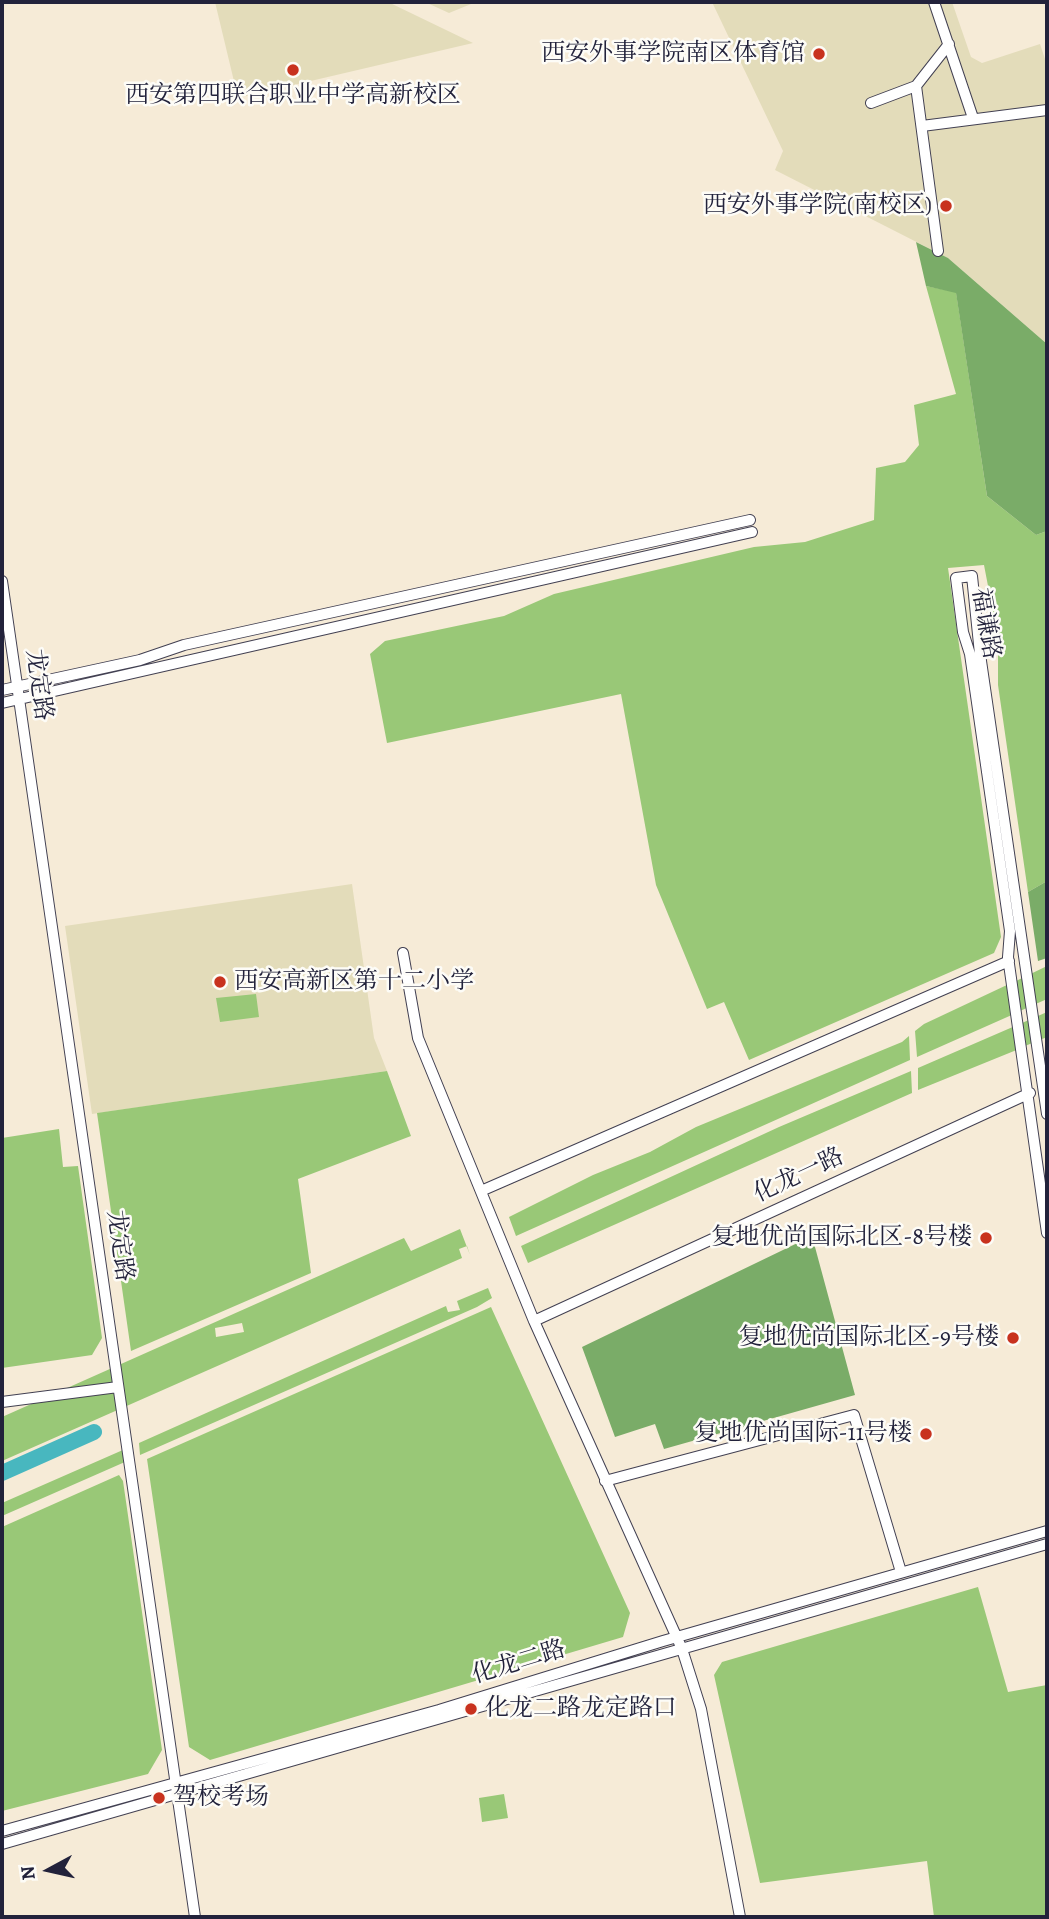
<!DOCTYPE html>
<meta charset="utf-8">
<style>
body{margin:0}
#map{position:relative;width:1049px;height:1919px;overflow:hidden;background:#f6ebd7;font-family:Alegreya,serif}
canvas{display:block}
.frame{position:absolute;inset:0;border:4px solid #22223b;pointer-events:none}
.north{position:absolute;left:14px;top:1835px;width:70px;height:70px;-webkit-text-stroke:5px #fdfcf7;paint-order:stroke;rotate:262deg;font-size:19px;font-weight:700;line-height:28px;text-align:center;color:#22223b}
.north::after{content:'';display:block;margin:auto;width:24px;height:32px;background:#22223b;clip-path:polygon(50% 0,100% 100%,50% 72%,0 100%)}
</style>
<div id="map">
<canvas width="1049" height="1919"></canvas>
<div class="frame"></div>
<div class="north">N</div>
</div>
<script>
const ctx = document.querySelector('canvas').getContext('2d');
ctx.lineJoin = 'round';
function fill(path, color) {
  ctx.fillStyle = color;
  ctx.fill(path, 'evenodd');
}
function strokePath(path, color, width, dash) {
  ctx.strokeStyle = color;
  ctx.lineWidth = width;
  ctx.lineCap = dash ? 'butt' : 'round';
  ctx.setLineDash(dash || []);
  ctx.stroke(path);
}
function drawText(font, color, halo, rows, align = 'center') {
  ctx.font = font + ' Alegreya,"Noto Serif SC",serif';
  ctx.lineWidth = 5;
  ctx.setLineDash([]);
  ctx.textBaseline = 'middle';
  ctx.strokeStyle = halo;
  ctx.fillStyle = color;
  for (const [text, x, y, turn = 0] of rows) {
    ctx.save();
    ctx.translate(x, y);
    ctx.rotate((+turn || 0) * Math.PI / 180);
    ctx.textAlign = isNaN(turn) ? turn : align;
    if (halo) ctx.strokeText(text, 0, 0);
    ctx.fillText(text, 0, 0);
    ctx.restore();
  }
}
const built = new Path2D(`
 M215,2H388L473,43L238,98Z
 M425,2H476L449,13Z
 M712,2H952L971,57L982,63L1040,44L1047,65V344L948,258L775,170L783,151Z
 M352,884L374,1038L387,1071L92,1114L65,926Z`);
const green = new Path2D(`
 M926,286L956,292L987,496L1036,535L1047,531V881L1028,892L998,685V638L984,565L948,568L1001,937L994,953L749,1060L724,1002L707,1009L656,885L621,694L387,743L370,654L385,641L504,616L554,594L754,547L805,542L874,520L876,468L905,462L919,445L914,405L956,394Z
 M1047,966V999L1020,1011L1016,981Z
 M1009,984L1014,1014L917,1057L915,1031L924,1024Z
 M256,994L259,1017L220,1022L216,998Z
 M1047,1012V1037L1025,1046L1022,1023Z
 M1015,1026L1019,1049L918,1090V1068Z
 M909,1036L910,1060L516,1236L509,1217L593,1175L650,1152L696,1127L902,1042Z
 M387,1071L411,1136L298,1179L311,1273L131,1351L97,1113Z
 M911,1071L912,1093L528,1263L521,1246L779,1127Z
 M59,1129L63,1167L78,1166L102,1338L92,1355L2,1368V1138Z
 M460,1229L470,1255L467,1246L459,1249L462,1258L2,1461V1417L404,1238L411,1251ZM242,1323L244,1332L216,1337L215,1328Z
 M488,1288L492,1298L477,1307L140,1455L139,1443L446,1306L448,1312L460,1310L457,1301Z
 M491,1307L630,1613L623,1637L210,1760L189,1747L147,1459Z
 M132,1446L134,1458L2,1516V1503Z
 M119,1475L123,1481L162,1750L148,1774L2,1811V1527Z
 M978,1587L1008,1692L1047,1685V1917H934L927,1861L760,1883L714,1675L722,1662Z
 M504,1794L508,1818L482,1822L479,1798Z`);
const forest = new Path2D(`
 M916,242L948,258L1047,344V531L1036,535L987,496L956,293L926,286Z
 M1047,881V958L1038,961L1028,892Z
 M812,1236L855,1395L664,1449L655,1424L615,1437L582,1347Z`);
const river = new Path2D(`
 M2,1473L94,1432`);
const minor = new Path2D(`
 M934,2L973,118
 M916,86L938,251
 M871,103L916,86L949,44
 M922,126L1047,110
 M2,581L195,1917
 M2,690L140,660L184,645L750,520
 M2,703L752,532
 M403,953L418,1038L534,1321L682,1649L701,1709L740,1917
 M1047,1114L980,654L972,576L956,578L963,632L970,654L1010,931L1008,957L1047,1233
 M481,1191L1009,961
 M534,1321L1030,1093
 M2,1402L118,1387
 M605,1481L854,1415L901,1572
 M2,1831L439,1710L663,1641L1047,1531
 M2,1844L1047,1544`);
const markers = [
 [819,54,7,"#c8321e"],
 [293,70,7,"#c8321e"],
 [946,206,7,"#c8321e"],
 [220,982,7,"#c8321e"],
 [986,1238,7,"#c8321e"],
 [1013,1338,7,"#c8321e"],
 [926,1434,7,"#c8321e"],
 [471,1709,7,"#c8321e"],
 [159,1798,7,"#c8321e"]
];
const poiNames = [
 ["西安外事学院南区体育馆",805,54],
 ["西安第四联合职业中学高新校区",293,96,"center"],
 ["西安外事学院(南校区)",932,206],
 ["西安高新区第十二小学",234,982,"left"],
 ["复地优尚国际北区-8号楼",972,1238],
 ["复地优尚国际北区-9号楼",999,1338],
 ["复地优尚国际-11号楼",912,1434],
 ["化龙二路龙定路口",485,1709,"left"],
 ["驾校考场",173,1798,"left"]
];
const streetNames = [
 ["福谦路",985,624,80],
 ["龙定路",38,685,82],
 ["化龙一路",799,1176,-25],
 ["龙定路",119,1246,82],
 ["化龙二路",519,1663,-17]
];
fill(built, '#e3dcba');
fill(green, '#99c877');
fill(forest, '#7aac68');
strokePath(river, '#48b7bf', 16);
strokePath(minor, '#424052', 12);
strokePath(minor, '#fff', 10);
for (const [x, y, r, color] of markers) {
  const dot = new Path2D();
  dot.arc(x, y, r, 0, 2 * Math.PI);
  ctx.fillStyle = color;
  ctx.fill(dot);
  strokePath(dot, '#fdfcf7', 2.5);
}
drawText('24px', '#22223b', '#fdfcf7', poiNames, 'right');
drawText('24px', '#22223b', '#fdfcf7', streetNames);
</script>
